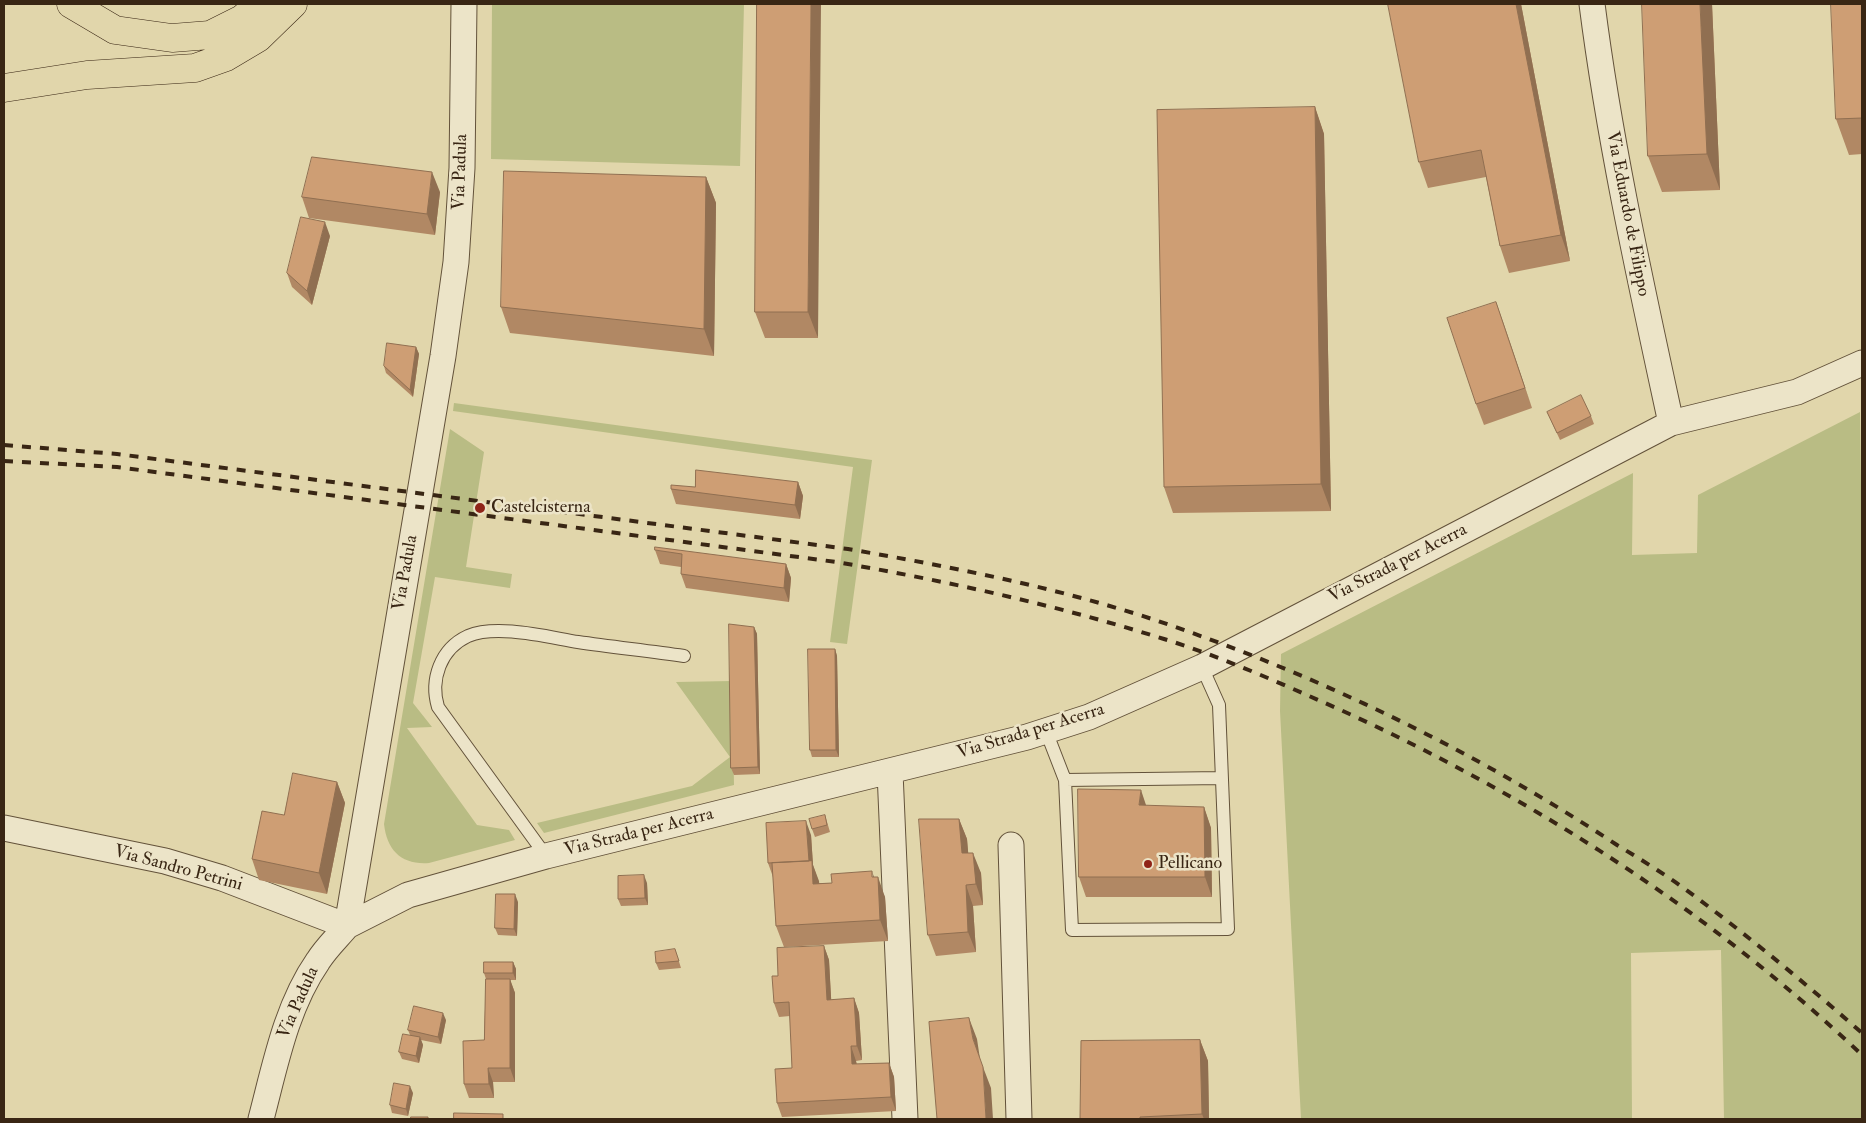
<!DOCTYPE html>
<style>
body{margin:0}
#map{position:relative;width:1866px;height:1123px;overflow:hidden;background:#e1d6ab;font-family:"IM FELL Double Pica",serif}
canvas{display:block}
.frame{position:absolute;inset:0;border:5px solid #392614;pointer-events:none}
</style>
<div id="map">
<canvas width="1866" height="1123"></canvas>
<div class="frame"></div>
</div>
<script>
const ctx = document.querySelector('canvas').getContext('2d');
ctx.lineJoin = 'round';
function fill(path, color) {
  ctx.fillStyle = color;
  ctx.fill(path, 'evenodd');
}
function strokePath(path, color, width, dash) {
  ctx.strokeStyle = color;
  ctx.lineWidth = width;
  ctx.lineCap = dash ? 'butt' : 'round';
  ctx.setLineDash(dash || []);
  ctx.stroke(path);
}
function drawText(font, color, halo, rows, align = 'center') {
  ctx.font = font + ' "IM FELL Double Pica",serif';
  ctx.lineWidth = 5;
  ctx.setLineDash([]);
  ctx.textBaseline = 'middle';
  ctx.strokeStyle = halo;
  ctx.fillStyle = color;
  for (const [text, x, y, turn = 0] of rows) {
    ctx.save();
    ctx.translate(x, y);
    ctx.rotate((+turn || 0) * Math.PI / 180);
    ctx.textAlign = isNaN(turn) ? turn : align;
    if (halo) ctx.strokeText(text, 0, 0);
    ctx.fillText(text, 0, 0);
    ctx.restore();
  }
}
const green = new Path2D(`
 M492,4H744L740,166L491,159Z
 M454,403L872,460L847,644L830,642L853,467L453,411Z
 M1860,412L1862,558V1119H1724L1721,950L1631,953L1632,1119H1301L1280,711L1281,654L1633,473L1632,555L1697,553L1698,495Z
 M450,429L484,452L466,567L512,574L510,588L435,577L413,703L432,727L407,728L477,825L509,830L515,840L429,863C402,865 387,851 384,824Z
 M732,681L734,785L544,833L537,823L692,786L730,757L676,682Z`);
const lane = new Path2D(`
 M1046,731L1065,780L1072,930L1228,929L1219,705L1202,667
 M1065,780L1222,778
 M546,856L438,707C430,680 440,649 468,636C497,624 547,637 578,642C613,647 649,651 684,656`);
const street = new Path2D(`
 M1592,4C1610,145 1641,284 1671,423
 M890,772L905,1119
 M4,828L165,861L222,878L347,926
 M1011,845L1019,1119
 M347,926L408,895L546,856L1027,737L1089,717L1202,667L1671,423L1797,392L1862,363
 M261,1119C275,1066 286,1007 318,961C326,948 338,937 347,926L443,356L456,262L462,168L464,4`);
const primary = new Path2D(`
 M71,4L115,30L172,38L210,35L242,19L260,4
 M4,88L87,75L195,68L226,57L258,38L293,4`);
const rail = new Path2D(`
 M4,445L117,454L848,549C952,567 1055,587 1155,620C1318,675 1473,750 1617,845C1640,859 1663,873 1685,889C1746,934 1805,983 1862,1033
 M4,461L117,467L836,562C947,581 1056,605 1164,639C1219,656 1273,680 1325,703C1519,789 1708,909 1862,1055`);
const wall = new Path2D(`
 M757,4L818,338H765L755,312Z
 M1388,4H1521L1570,261L1509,273L1500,246L1486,177L1428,188L1419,162Z
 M1712,4L1720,190L1662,192L1648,156Z
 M1862,4V154L1849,155L1836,119Z
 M1315,107L1324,134L1331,511L1173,513L1164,487Z
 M706,177L716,203L714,356L510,333L501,307Z
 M440,192L435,235L309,218L302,197Z
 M330,236L312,305L292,287L287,273Z
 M1496,302L1532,408L1484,425L1476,404Z
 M416,347L419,354L413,397L386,373L384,366Z
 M1547,412L1591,416L1594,424L1560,440Z
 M798,482L803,496L800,519L676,504L671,489L695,487Z
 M655,550L786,564L791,578L789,602L686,588L681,574V567L660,564Z
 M754,627L757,634L760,774L734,775L731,768Z
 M835,649L837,656L839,757H812L810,750Z
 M337,782L345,803L327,894L259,880L252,859L284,815Z
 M1146,806L1204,807L1211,828L1212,897H1086L1079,877Z
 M825,815L830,832L815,837L812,829Z
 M959,819L967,839L968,853L981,873L983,905L973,906L976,952L936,956L928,935Z
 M811,835L813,865L819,883H832L874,877L885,897L888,941L784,947L776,926L773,877L768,863Z
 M647,883L648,905L621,906L618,899Z
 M518,902L517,936L498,935L495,928Z
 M824,946L829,960L831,1000L854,998L859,1013L862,1060L856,1061L857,1064L889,1063L894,1077L896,1111L782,1117L777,1103L792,1068L790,1016L779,1017L774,1003L778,976Z
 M675,949L681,968L659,970L656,963Z
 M513,962L516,969V980H510L515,993V1082H493L494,1098H469L464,1084L484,1040L486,979L484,973Z
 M446,1020L441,1044L421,1040L423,1045L419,1063L402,1059L399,1052L410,1035L408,1030Z
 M1200,1040L1208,1061L1209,1119H1080Z
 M413,1093L408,1116L392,1113L390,1105Z`);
const shadedWall = new Path2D(`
 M811,4H821L818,338L808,312Z
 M1516,4H1521L1570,261L1561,235Z
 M1700,4H1712L1720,190L1707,154Z
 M1315,107L1324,134L1331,511L1321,484Z
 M432,172L440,192L435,235L427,214Z
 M706,177L716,203L714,356L704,329Z
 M325,222L330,236L312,305L307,291Z
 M1496,302L1503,322L1532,408L1525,388Z
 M416,347L419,354L413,397L410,390Z
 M798,482L803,496L800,519L795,505Z
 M786,564L791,578L789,602L784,588Z
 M754,627L757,634L760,774L758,767Z
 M835,649L837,656L839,757L836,750Z
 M337,782L345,803L327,894L319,873Z
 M1141,790L1148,811L1139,805Z
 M1204,807L1211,828L1212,897L1205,877Z
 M959,819L967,839L970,873L962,853Z
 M806,821L811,835L813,865L819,881L821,904L813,884L809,862Z
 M973,853L981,873L983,905L976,884Z
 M872,871L878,889V877L885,897L888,941L880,920Z
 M644,875L647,883L648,905L645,898Z
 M966,885L973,906L976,952L968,932Z
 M515,894L518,902L517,936L514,929Z
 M824,946L829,960L832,1014L827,1000Z
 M513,962L516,969V980L513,973Z
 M510,979L515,993V1082L510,1068Z
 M854,998L859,1013L862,1060L857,1046Z
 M443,1013L446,1020L441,1044L438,1037Z
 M969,1018L977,1039L980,1059L973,1039Z
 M420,1037L423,1045L419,1063L416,1056Z
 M1200,1040L1208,1061L1209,1119H1204L1202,1114Z
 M851,1046L856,1061L858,1079L852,1064Z
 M889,1063L894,1077L896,1111L891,1097Z
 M983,1067L991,1088L993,1119H986Z
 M488,1068L493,1082L494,1098L489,1084Z
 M410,1086L413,1093L408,1116L406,1109Z`);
const building = new Path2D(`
 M757,4H811L808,312H755Z
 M1388,4H1516L1561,235L1500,246L1481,150L1419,162Z
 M1642,4H1700L1707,154L1648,156Z
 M1831,4H1862V118L1836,119Z
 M1315,107L1321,484L1164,487L1157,110Z
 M312,157L432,172L427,214L302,197Z
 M504,171L706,177L704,329L501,307Z
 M301,217L325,222L307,291L287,273Z
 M1496,302L1525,388L1476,404L1447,318Z
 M387,343L416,347L410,390L384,366Z
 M1581,395L1591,416L1557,433L1547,412Z
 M696,470L798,482L795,505L671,489V485L695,487Z
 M655,547L786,564L784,588L681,574L682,554L655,550Z
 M729,624L754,627L758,767L731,768Z
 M808,649H835L836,750H810Z
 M293,773L337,782L319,873L252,859L262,811L284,815Z
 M1078,789L1141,790L1139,805L1204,807L1205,877H1079Z
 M825,815L827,825L812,829L809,819Z
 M919,819H959L962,853H973L976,884L966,885L968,932L928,935Z
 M806,821L809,861L768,863L766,823Z
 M812,861L813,884L832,883L831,874L872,871V877H878L880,920L776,926L772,863Z
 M644,875L645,898L618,899V876Z
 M496,894H515L514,929L495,928Z
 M824,946L827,1000L854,998L857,1046H851L852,1064L889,1063L891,1097L777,1103L775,1069L792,1068L789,1002L774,1003L772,976H778L777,948Z
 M675,949L679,961L656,963L655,952Z
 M484,962H513V973H484Z
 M486,979H510V1068H488L489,1084H464L463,1041L484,1040Z
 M414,1006L443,1013L438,1037L408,1030Z
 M969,1018L973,1039L983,1067L986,1119H937L929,1022Z
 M403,1034L420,1037L416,1056L399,1052Z
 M1200,1040L1202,1114L1140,1117V1119H1080L1081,1041Z
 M394,1083L410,1086L406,1109L390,1105Z
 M454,1113L503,1114V1119H454Z
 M411,1117H428V1119H411Z`);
const markers = [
 [480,508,6,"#8f2418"],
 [1148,864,5,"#8f2418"]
];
const streetNames = [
 ["Via Padula",461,172,-88],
 ["Via Eduardo de Filippo",1627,214,79],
 ["Via Strada per Acerra",1398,564,-27],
 ["Via Padula",406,573,-80],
 ["Via Strada per Acerra",1031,732,-17],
 ["Via Strada per Acerra",639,833,-14],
 ["Via Sandro Petrini",178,869,15],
 ["Via Padula",299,1003,-66]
];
const poiNames = [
 ["Castelcisterna",491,508],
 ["Pellicano",1158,864]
];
fill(green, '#b9bc84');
strokePath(lane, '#63523a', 14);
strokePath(street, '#63523a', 27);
strokePath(primary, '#392614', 29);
strokePath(lane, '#ece4c8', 12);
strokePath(street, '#ece4c8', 25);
strokePath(primary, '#e1d6ab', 28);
strokePath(rail, '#392614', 4, [9, 9]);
fill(wall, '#b18864');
fill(shadedWall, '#906f51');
fill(building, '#ce9e74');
strokePath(building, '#906f51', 1);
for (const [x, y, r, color] of markers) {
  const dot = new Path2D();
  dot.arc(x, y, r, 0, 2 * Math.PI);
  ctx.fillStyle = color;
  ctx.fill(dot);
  strokePath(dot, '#ece4c8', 2);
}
drawText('18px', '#392614', '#ece4c8', streetNames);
drawText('18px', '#392614', '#ece4c8', poiNames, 'left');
</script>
